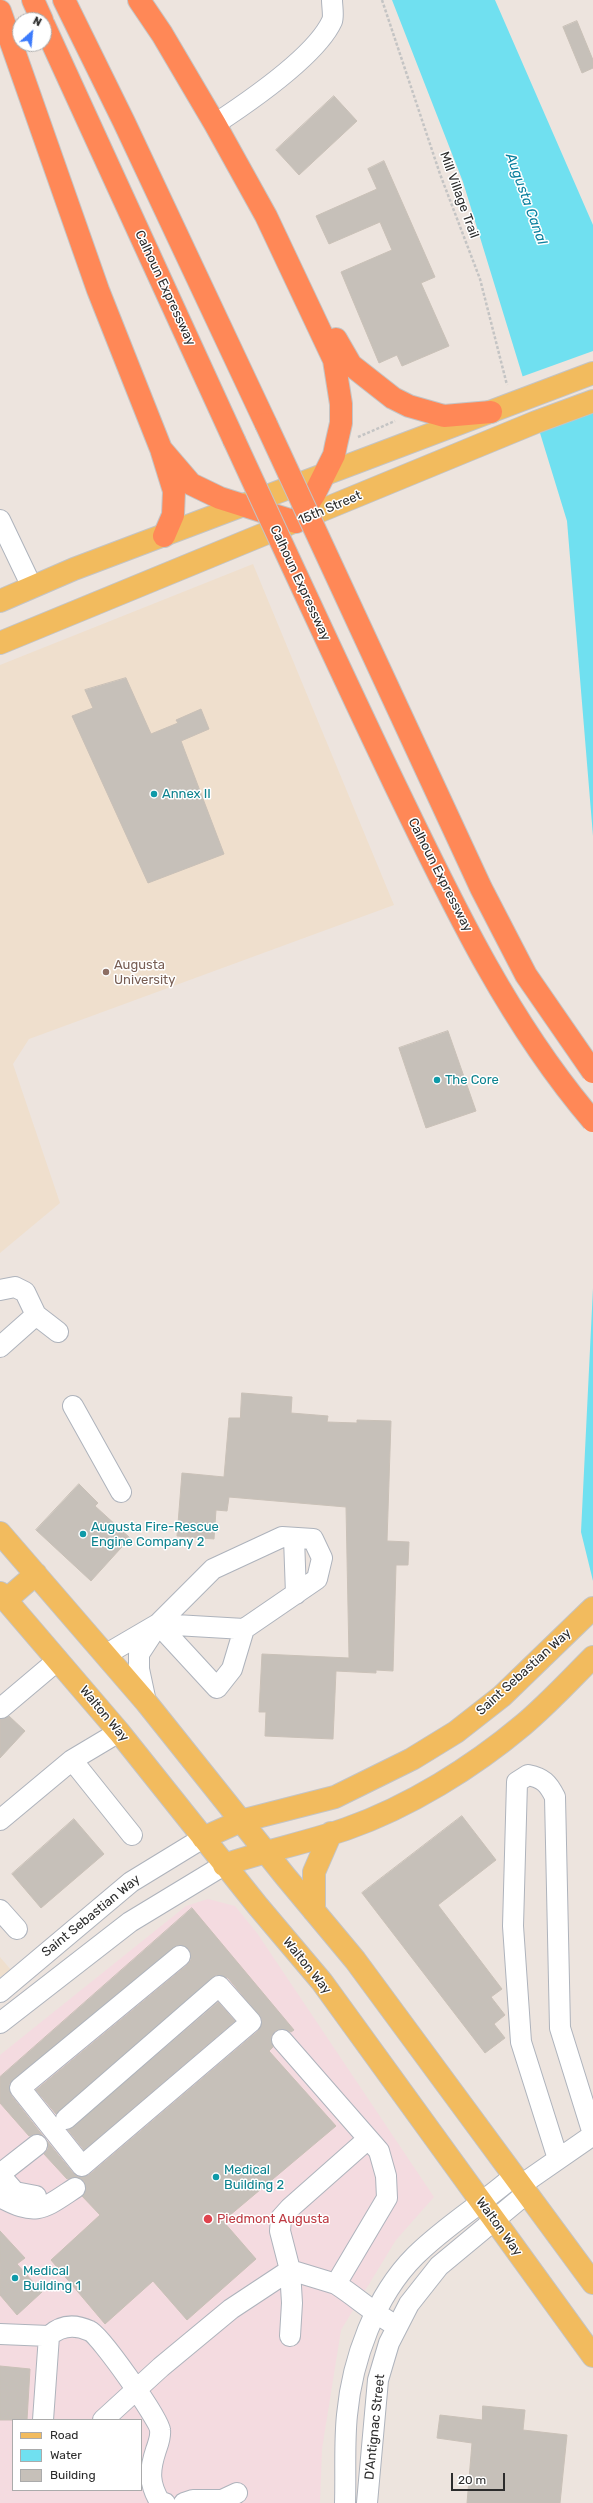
<!DOCTYPE html>
<style>
body{margin:0}
#map{position:relative;width:593px;height:2503px;overflow:hidden;background:#ede4de;font-family:Rubik,sans-serif}
canvas{display:block}
.legend{position:absolute;left:12px;top:2419px;width:130px;height:72px;box-sizing:border-box;background:#fff;border:1px solid #ababab;margin:0;padding:5px 7px;list-style:none;font-size:12px;color:#2c2c2c}
.legend li{display:flex;align-items:center;gap:8px;height:20px}
.legend b{width:20px;border:1px solid #ababab}
.north{position:absolute;left:12px;top:12px;width:40px;height:40px;box-sizing:border-box;background:#fff;border:1px solid #ababab;border-radius:50%;rotate:27deg;font-size:11px;font-weight:700;line-height:16px;text-align:center;color:#2c2c2c}
.north::after{content:'';display:block;margin:auto;width:14px;height:18px;background:#3c7bfc;clip-path:polygon(50% 0,100% 100%,50% 72%,0 100%)}
.scale{position:absolute;left:451px;top:2473px;width:54px;height:18px;box-sizing:border-box;border:2px solid #2c2c2c;border-top:0;padding-left:5px;font-size:12px;line-height:14px;white-space:nowrap;color:#2c2c2c;-webkit-text-stroke:3px #fff;paint-order:stroke}
</style>
<div id="map">
<canvas width="593" height="2503"></canvas>
<ul class="legend">
<li><b style="height:5px;background:#f2bb5e"></b>Road</li>
<li><b style="height:11px;background:#70e0f0"></b>Water</li>
<li><b style="height:11px;background:#c6c0b9"></b>Building</li>
</ul>
<div class="north">N</div>
<div class="scale">20 m</div>
</div>
<script>
const ctx = document.querySelector('canvas').getContext('2d');
ctx.lineJoin = 'round';
function fill(path, color) {
  ctx.fillStyle = color;
  ctx.fill(path, 'evenodd');
}
function strokePath(path, color, width, dash) {
  ctx.strokeStyle = color;
  ctx.lineWidth = width;
  ctx.lineCap = dash ? 'butt' : 'round';
  ctx.setLineDash(dash || []);
  ctx.stroke(path);
}
function drawText(font, color, halo, rows, align = 'center') {
  ctx.font = font + ' Rubik,sans-serif';
  ctx.lineWidth = 3;
  ctx.setLineDash([]);
  ctx.textBaseline = 'middle';
  ctx.strokeStyle = halo;
  ctx.fillStyle = color;
  for (const [text, x, y, turn = 0] of rows) {
    ctx.save();
    ctx.translate(x, y);
    ctx.rotate((+turn || 0) * Math.PI / 180);
    ctx.textAlign = isNaN(turn) ? turn : align;
    if (halo) ctx.strokeText(text, 0, 0);
    ctx.fillText(text, 0, 0);
    ctx.restore();
  }
}
const education = new Path2D(`
 M253,564L394,905L29,1039L13,1064L60,1203L0,1253V665Z
 M0,1957L11,1970L0,1977Z`);
const medical = new Path2D(`
 M208,1899L235,1906L257,1933L434,2197L396,2240L341,2330L322,2449L320,2503H0V2055L186,1906ZM13,2420H141V2490H13Z`);
const water = new Path2D(`
 M392,0H495L593,225V836L567,521L463,182Z
 M593,1288V1581L581,1532Z`);
const pier = new Path2D(`
 M593,351V413L538,433L521,377Z`);
const building = new Path2D(`
 M577,21L593,60V68L582,73L563,27Z
 M334,96L357,121L299,175L276,150Z
 M384,161L435,277L421,283L449,346L402,366L397,355L379,363L341,272L392,250L380,222L329,244L316,216L377,189L368,169Z
 M126,678L151,734L178,723L176,720L201,709L209,729L181,741L224,854L148,883L72,716L93,708L85,690Z
 M448,1031L476,1111L426,1128L399,1048Z
 M242,1393L292,1397L291,1413L328,1416L327,1422L357,1423V1420L391,1421L387,1541L409,1542L408,1565H396L393,1671L376,1670V1673L336,1671L333,1739L265,1736L266,1712H259L262,1654L349,1658L346,1507L229,1497L227,1511L216,1510L214,1539L177,1536L182,1473L224,1477L229,1418H240Z
 M79,1484L98,1503L95,1506L130,1538L91,1581L36,1530Z
 M9,1716L25,1731L0,1758V1719Z
 M462,1816L496,1860L438,1905L502,1989L491,1997L505,2015L494,2024L505,2038L485,2053L362,1893Z
 M74,1819L104,1854L41,1908L12,1874Z
 M192,1908L294,2030L291,2032L285,2029L275,2031L271,2037L273,2047L269,2051L336,2126L223,2221L256,2259L187,2320L153,2281L105,2324L51,2260L100,2215L82,2196L86,2188L84,2181L75,2177L67,2179L44,2154L48,2149L47,2141L73,2173L78,2177L89,2175L258,2031L262,2019L228,1978L216,1975L56,2114L36,2090L187,1965L191,1960L189,1949L178,1945L9,2084L11,2095L43,2136L36,2134L29,2136L0,2103V2077Z
 M218,2002L235,2021L84,2150L68,2130Z
 M0,2231L25,2258L17,2264L42,2292L17,2315L0,2295Z
 M0,2366L30,2369L27,2420H0Z
 M483,2406L525,2410L523,2430L567,2435L560,2503H467L472,2443L437,2438L440,2415L482,2420Z`);
const path = new Path2D(`
 M382,0L440,174L480,279L507,385
 M358,437L395,421`);
const minor = new Path2D(`
 M215,124C247,103 316,56 332,21C334,16 332,6 332,0
 M0,520L32,587
 M0,1290L15,1287L25,1292L36,1315L0,1347
 M36,1315L58,1332
 M73,1406L121,1492
 M294,1538L296,1594
 M158,1624L217,1688L232,1669L244,1629
 M105,1655L158,1624L213,1569L282,1537L313,1539L322,1558L317,1579L244,1629L158,1624
 M146,1702L139,1669V1654L156,1628
 M1,1708L58,1660
 M72,1760L132,1835
 M0,1820L72,1760L119,1732
 M0,1910L17,1929
 M0,1992L131,1882L203,1838
 M0,2023L130,1922L224,1865
 M282,2040L379,2151L386,2176L387,2198L336,2284C358,2298 374,2314 397,2326
 M66,2119L219,1986L251,2022L82,2166L20,2088L180,1956
 M558,2159L521,2042L513,1926L517,1782L528,1775C543,1778 548,1783 555,1797L560,2028L593,2134
 M0,2174L37,2145
 M0,2175L15,2192L36,2196
 M521,2185L593,2135
 M0,2197C37,2217 43,2209 75,2188
 M0,2334L49,2336C61,2325 75,2324 90,2331C100,2335 159,2419 160,2430C161,2437 158,2444 156,2450C149,2471 149,2484 160,2502L165,2503
 M290,2336L292,2303L290,2270L280,2231L281,2218L290,2208L368,2139
 M43,2420L49,2336
 M103,2420L161,2367L231,2309L290,2270L336,2284
 M184,2503L193,2500H222L237,2493
 M345,2503C346,2474 344,2444 347,2415C352,2360 375,2296 415,2256C445,2226 482,2204 514,2176
 M367,2503L378,2380L389,2343L409,2304L439,2266L527,2193`);
const major = new Path2D(`
 M0,601L74,569L593,373
 M0,643L536,422L593,401
 M0,1533L146,1702L285,1876L355,1960L593,2283
 M0,1593L119,1732L257,1905L322,1982L593,2356
 M6,1600L36,1574
 M203,1838L241,1821L335,1797L412,1759L456,1732L502,1696L593,1608
 M224,1865C264,1851 306,1843 346,1829C409,1807 473,1767 523,1725C548,1704 570,1680 593,1657
 M314,1911V1872L331,1833`);
const highway = new Path2D(`
 M33,0L42,20
 M64,0L124,122L266,424
 M139,0L162,34L215,124L266,216L334,360L341,404V423L336,445L334,455L314,495L296,522L220,498L191,484L161,449
 M0,11L98,290L161,449L174,491L173,515L164,536
 M44,25L234,440
 M336,339L351,365L393,398L409,406L444,416L491,412`);
const highwayBridge = new Path2D(`
 M266,424L481,888L526,975L593,1072
 M234,440C287,555 340,670 395,785C451,901 508,1022 593,1121`);
const markers = [
 [154,794,4,"#0f9aa8"],
 [106,972,4,"#8d6e63"],
 [437,1080,4,"#0f9aa8"],
 [83,1534,4,"#0f9aa8"],
 [216,2177,4,"#0f9aa8"],
 [208,2219,5,"#e0444e"],
 [15,2278,4,"#0f9aa8"]
];
const streetNames = [
 ["Mill Village Trail",459,195,70],
 ["Calhoun Expressway",165,288,65],
 ["15th Street",330,508,-23],
 ["Calhoun Expressway",300,583,65],
 ["Calhoun Expressway",440,875,63],
 ["Saint Sebastian Way",524,1672,-42],
 ["Walton Way",104,1714,50],
 ["Saint Sebastian Way",91,1916,-39],
 ["Walton Way",307,1966,51],
 ["Walton Way",499,2227,54],
 ["D'Antignac Street",375,2427,-84]
];
const cultureNames = [
 ["Annex II",162,794],
 ["The Core",445,1080],
 ["Augusta Fire-Rescue",91,1527],
 ["Engine Company 2",91,1542],
 ["Medical",224,2170],
 ["Building 2",224,2185],
 ["Medical",23,2271],
 ["Building 1",23,2286]
];
const educationNames = [
 ["Augusta",114,965],
 ["University",114,980]
];
const healthNames = [
 ["Piedmont Augusta",217,2219]
];
const waterNames = [
 ["Augusta Canal",526,199,70]
];
fill(education, '#efdfcd');
fill(medical, '#f4dbe0');
fill(water, '#70e0f0');
fill(pier, '#ede4de');
fill(building, '#c6c0b9');
strokePath(building, '#c9c0b7', 1);
strokePath(minor, '#aeb3bc', 22);
strokePath(major, '#c4c4c4', 24);
strokePath(highway, '#c4c4c4', 24);
strokePath(path, '#c4c4c4', 2.5, [3, 2]);
strokePath(minor, '#fff', 20);
strokePath(major, '#f2bb5e', 22);
strokePath(highway, '#ff8857', 22);
strokePath(highwayBridge, '#c4c4c4', 24, []);
strokePath(highwayBridge, '#ff8857', 22);
for (const [x, y, r, color] of markers) {
  const dot = new Path2D();
  dot.arc(x, y, r, 0, 2 * Math.PI);
  ctx.fillStyle = color;
  ctx.fill(dot);
  strokePath(dot, '#fff', 1.5);
}
drawText('13px', '#2c2c2c', '#fff', streetNames);
drawText('13px', '#0d838f', '#fff', cultureNames, 'left');
drawText('13px', '#785e54', '#fff', educationNames, 'left');
drawText('13px', '#be3a42', '#fff', healthNames, 'left');
drawText('italic 14px', '#0c819f', '#fff', waterNames);
</script>
